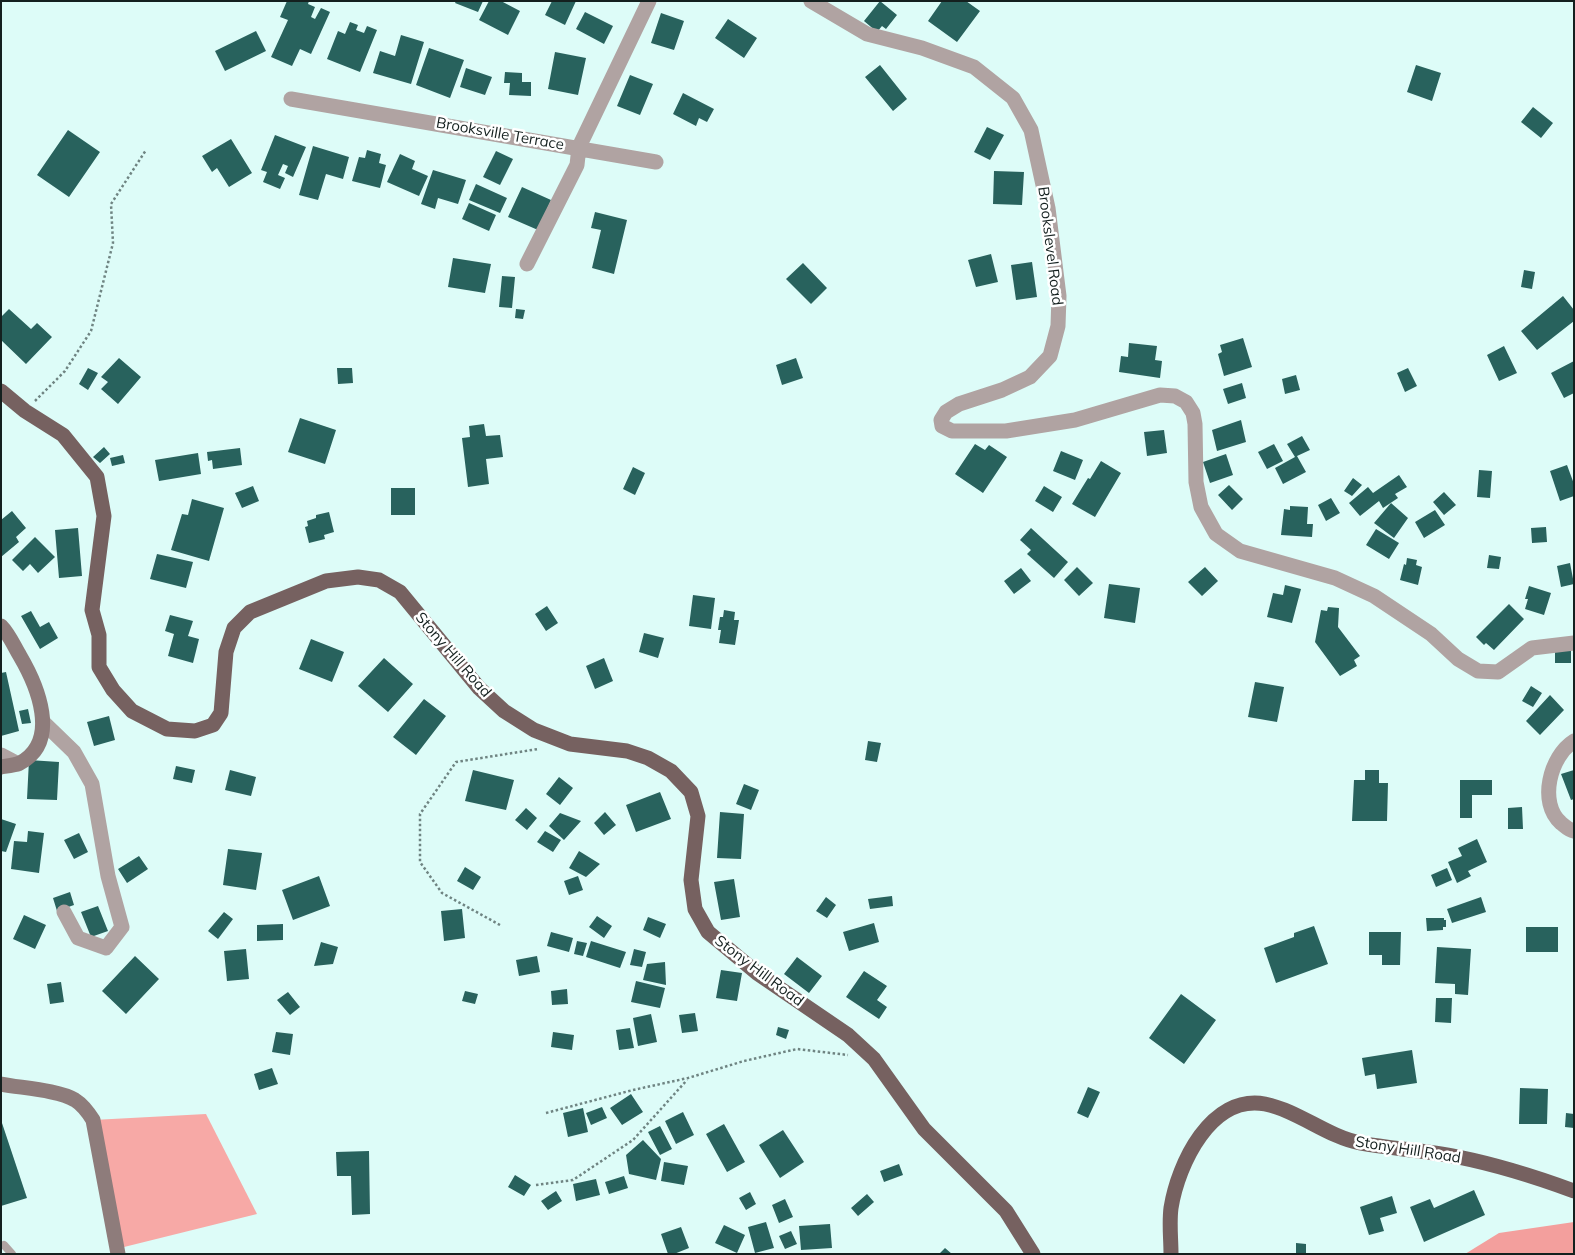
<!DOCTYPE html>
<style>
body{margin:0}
#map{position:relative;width:1575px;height:1255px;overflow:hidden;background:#ddfcf8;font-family:Mulish,sans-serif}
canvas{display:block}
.frame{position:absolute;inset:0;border:2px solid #14201f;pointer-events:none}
</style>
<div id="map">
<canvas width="1575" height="1255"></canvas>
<div class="frame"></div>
</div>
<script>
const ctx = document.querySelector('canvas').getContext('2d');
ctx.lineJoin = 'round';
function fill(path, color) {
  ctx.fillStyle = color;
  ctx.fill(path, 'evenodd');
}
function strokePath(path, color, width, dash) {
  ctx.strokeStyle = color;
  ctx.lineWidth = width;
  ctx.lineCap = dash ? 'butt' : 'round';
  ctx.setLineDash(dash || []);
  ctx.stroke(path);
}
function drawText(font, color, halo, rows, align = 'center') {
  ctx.font = font + ' Mulish,sans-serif';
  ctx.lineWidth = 5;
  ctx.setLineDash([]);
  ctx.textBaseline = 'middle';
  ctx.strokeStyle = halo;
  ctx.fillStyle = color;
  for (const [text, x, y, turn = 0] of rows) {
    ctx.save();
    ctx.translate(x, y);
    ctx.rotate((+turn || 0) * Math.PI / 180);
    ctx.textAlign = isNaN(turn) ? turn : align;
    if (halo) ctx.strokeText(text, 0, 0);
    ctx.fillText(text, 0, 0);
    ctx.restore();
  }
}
const green = new Path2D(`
 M206,1114L257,1214L116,1249L93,1120Z`);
const forest = new Path2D(`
 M1574,1222V1254H1465L1499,1233Z`);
const building = new Path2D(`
 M287,1H309L308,4L315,7L311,17L315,19L321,8L330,12L311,54L300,49L292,66L271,57L288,20L280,17Z
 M456,1H483L478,12L455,3Z
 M489,1H501L520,11L508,35L479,20Z
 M552,1H576L565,25L545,15Z
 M880,1L897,15L886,29L882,26L877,32L864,21Z
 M942,1H966L980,11L957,42L928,21Z
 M585,12L613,26L604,44L576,29Z
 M661,13L684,21L674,50L651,43Z
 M728,19L757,38L744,58L715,38Z
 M350,22L358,25L356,30L364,33L367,26L377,30L360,72L327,59L338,31L345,34Z
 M256,31L266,51L225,71L215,51Z
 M401,35L424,42L411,84L373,73L380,51L395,56Z
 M429,48L464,60L450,98L416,85Z
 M555,52L586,58L578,95L548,89Z
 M880,65L907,99L893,111L865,77Z
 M1416,65L1441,73L1432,101L1407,92Z
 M466,68L492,77L485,95L460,87Z
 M505,72L522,73V82H531V96L509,95L510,83H504Z
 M630,75L653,84L640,115L617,106Z
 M683,93L714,109L707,122L699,118L696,126L673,114Z
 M1533,107L1553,123L1541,138L1521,122Z
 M987,127L1004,135L990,160L974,152Z
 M68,130L100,152L69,197L37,175Z
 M275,135L306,147L293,177L285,173L288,166L283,164L278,175L285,178L280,189L263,182L267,172L261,170Z
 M231,139L252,173L229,187L217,168L212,172L202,156Z
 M313,146L349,157L343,179L326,174L318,200L299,195Z
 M367,150L381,154L379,163L386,165L380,188L352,181L359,157L365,158Z
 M496,151L513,159L500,185L483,177Z
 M400,154L415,161L412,169L428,176L419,196L387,182Z
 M433,170L466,180L458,204L438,198L435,209L421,204Z
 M994,171L1024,172L1022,205L993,204Z
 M476,184L507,198L500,213L469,200Z
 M522,187L551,200L538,230L508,217Z
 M469,203L496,215L489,231L462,219Z
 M595,212L627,220L614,274L592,268L601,230L591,228Z
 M991,254L998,282L976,287L968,260Z
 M453,258L491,264L485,293L448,287Z
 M1032,262L1037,297L1016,300L1011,265Z
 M803,263L827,288L811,304L786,279Z
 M1524,270L1535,272L1532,289L1521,287Z
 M502,276L515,277L512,308L499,307Z
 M1563,296L1574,310V321L1537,350L1521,331Z
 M9,309L31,329L37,323L52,337L26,364L1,340V317Z
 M516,309L525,310L523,319L515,318Z
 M1243,338L1252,367L1224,376L1218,354L1222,352L1220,345Z
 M1129,343L1157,346L1155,360L1162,361L1160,378L1119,372L1121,356L1128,357Z
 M1504,346L1517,373L1499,381L1487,355Z
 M119,358L141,377L118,404L101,389L108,382L101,377Z
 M796,358L803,378L782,385L776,365Z
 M1574,361V393L1564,398L1551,373Z
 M88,368L98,373L88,390L79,384Z
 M337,368H352L353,383L338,384Z
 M1408,368L1417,386L1405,392L1397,373Z
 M1296,375L1300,390L1285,394L1282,379Z
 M1242,383L1246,398L1228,404L1223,389Z
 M300,418L336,430L325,464L288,452Z
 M1241,420L1246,442L1217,451L1212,430Z
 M484,424L486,436L500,435L503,457L486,459L489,484L468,487L462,438L470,437L469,426Z
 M1164,430L1167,453L1147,456L1144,432Z
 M1302,436L1310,450L1297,456L1306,472L1283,484L1275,468L1295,457L1287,444Z
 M975,444L985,450L989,445L1007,457L983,493L955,474Z
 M1274,444L1283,461L1267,469L1258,452Z
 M104,447L110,454L100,463L93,457Z
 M240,448L242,465L213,469L212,460L208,461L207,452Z
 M1061,451L1083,460L1075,480L1053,471Z
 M198,453L201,474L159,481L155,460Z
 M1226,454L1233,475L1210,483L1203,462Z
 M123,455L125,463L112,466L110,458Z
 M1101,461L1121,473L1095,517L1072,504L1088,478L1090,479Z
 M1567,465L1574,484V496L1560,501L1550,471Z
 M633,467L645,473L635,495L623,489Z
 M1479,470L1492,471L1490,498L1477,497Z
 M1399,475L1407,487L1395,494L1398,498L1383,508L1379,501L1360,516L1349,503L1368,487L1373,493Z
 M1353,478L1362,485L1352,496L1344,491Z
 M1229,485L1243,499L1232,510L1218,495Z
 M253,486L259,501L242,508L235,493Z
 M1044,486L1062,497L1053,512L1035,501Z
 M391,488H415V515H391Z
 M1444,492L1456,505L1444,515L1433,502Z
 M1331,498L1340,513L1326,521L1318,505Z
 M192,499L224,508L209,561L171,550L182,514L188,515Z
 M1391,503L1408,518L1394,538L1374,523Z
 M1290,506L1308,507L1307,524H1313L1312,537L1281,535L1284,509L1290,510Z
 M1435,510L1445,525L1424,538L1415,522Z
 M12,511L26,528L16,537L19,542L1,557V520Z
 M329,512L334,532L324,535L325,539L309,543L305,527L308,526L307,521L316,518V515Z
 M1546,527L1547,542L1532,543L1531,528Z
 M78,528L82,576L59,578L55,530Z
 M1031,528L1068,562L1054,578L1027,554L1031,550L1020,540Z
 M1376,529L1399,543L1389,559L1366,545Z
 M35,537L55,557L38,573L30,564L23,571L12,560Z
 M157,554L193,562L186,588L150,579Z
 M1489,555L1501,557L1499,569L1487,568Z
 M1407,558L1417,560L1416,565L1422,567L1418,585L1400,580L1404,564L1406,565Z
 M1570,563L1574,584L1561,587L1557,566Z
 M1077,567L1093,583L1079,596L1064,580Z
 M1205,567L1218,581L1202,596L1188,582Z
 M1021,568L1031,581L1014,594L1004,581Z
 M1109,584L1140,588L1135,623L1104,618Z
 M1285,585L1301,589L1292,623L1267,617L1273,593L1283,595Z
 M1529,586L1551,593L1544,615L1525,609L1528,599H1525Z
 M693,595L715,598L711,629L689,626Z
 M1509,604L1524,619L1494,650L1486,643L1484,645L1476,637Z
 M547,606L558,623L546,631L535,614Z
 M1328,607L1339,608L1338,627L1360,656L1354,660L1357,666L1340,676L1315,642L1321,610L1327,611Z
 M724,610L735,612L734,620H739L735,645L719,643L721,630H718L720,617H723Z
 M31,611L40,627L49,622L58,638L40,649L21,616Z
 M170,615L193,621L188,636L199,639L193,663L168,656L174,634L165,631Z
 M644,633L664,638L658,658L639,652Z
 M311,639L344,652L332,682L299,669Z
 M1555,647H1571V663H1555Z
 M384,658L413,684L388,712L358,686Z
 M604,658L613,681L595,689L586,666Z
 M6,672L19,731L1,736V673Z
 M1255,682L1284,687L1277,722L1248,717Z
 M1531,686L1542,693L1533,707L1522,701Z
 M1550,695L1564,710L1540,735L1526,721Z
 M424,699L446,716L416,755L393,737Z
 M28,709L31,723L22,724L19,711Z
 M109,716L115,740L94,746L87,722Z
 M868,741L881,743L877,762L865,760Z
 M29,760L59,762L57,800L27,799Z
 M176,766L195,770L192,783L173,779Z
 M230,770L256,777L251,796L225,790Z
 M473,770L514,780L506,810L465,801Z
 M1365,770H1379V783H1388L1387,821H1352L1354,780H1365Z
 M1574,770V799L1571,800L1561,774Z
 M559,777L573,788L560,805L546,794Z
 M1460,780H1492V795H1472V818H1460Z
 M744,784L759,790L751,810L736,804Z
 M660,792L671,819L636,832L626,805Z
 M1522,807L1523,829H1508V808Z
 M526,808L537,818L527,830L515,820Z
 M605,812L616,825L604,835L594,823Z
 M720,812L744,814L741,859L717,858Z
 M560,813L581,821L564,840L549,826Z
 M1,819L16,824L6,852L1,851Z
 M28,831L44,833L39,873L11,869L14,841L27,842Z
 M545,831L561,840L553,852L537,842Z
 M79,833L88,852L74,859L64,840Z
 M1477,839L1487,862L1468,871L1471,876L1457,883L1448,862L1462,856L1458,848Z
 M228,849L262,853L256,890L223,885Z
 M579,851L600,864L586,877L569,868Z
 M139,856L148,869L127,883L118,869Z
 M465,867L481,877L473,890L457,881Z
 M1447,868L1452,880L1436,887L1431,875Z
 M319,876L330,906L293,920L282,890Z
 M578,876L583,890L569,895L564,881Z
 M734,879L740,917L721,920L714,882Z
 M70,892L74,905L57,911L53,898Z
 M892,896L893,906L870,909L868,899Z
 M826,897L836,905L827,918L816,911Z
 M1481,897L1486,912L1452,923L1447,909Z
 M98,906L108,931L91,937L81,912Z
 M462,909L465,938L444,941L441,911Z
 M224,912L233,919L218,939L208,931Z
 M24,915L46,925L35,949L13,939Z
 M597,916L612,926L604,938L589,927Z
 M648,917L666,924L660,938L643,930Z
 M1426,918H1444V920H1446V927H1443V930L1427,931Z
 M874,923L879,942L849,951L843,932Z
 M283,924V940L257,941V925Z
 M1314,926L1328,964L1276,983L1264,948L1294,937V933Z
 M1526,927H1558V952H1526Z
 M551,932L573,938L569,952L547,946Z
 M1369,932H1401L1400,965H1382V955H1369Z
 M577,941L587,943L583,956L574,954Z
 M591,941L626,952L620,968L586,957Z
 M321,942L338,947L333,964L314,966Z
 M1437,947L1471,949L1468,995L1455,994V984L1435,983Z
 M246,949L249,979L227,981L224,951Z
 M634,949L646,952L642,967L630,965Z
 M135,956L159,979L126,1014L102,991Z
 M537,956L540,972L519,976L516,960Z
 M797,957L822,976L809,993L784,974Z
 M665,962L666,985L643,980L647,964Z
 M721,970L742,973L737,1001L716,998Z
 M864,971L887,986L877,1000L887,1007L879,1019L846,997Z
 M636,981L665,988L660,1008L631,1002Z
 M61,982L64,1002L50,1004L47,984Z
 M567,989L568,1004L552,1005L551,991Z
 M465,991L478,994L475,1004L462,1001Z
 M288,992L300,1007L290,1015L277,1000Z
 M1181,994L1216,1020L1184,1064L1149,1038Z
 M1436,998H1452L1451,1023L1435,1022Z
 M695,1013L698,1031L682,1033L679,1015Z
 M651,1014L657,1042L638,1046L633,1018Z
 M778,1027L789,1030L786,1039L776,1035Z
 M630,1028L634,1048L619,1050L616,1030Z
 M276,1032L293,1034L290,1055L272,1052Z
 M553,1032L574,1035L572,1050L551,1047Z
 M1412,1050L1417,1083L1377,1089L1375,1074L1365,1076L1362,1058Z
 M272,1068L278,1084L259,1090L254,1074Z
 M1088,1087L1100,1092L1088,1118L1077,1113Z
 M1520,1088L1548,1089L1547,1124H1519Z
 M631,1094L643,1112L622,1125L610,1108Z
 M602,1107L607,1118L591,1125L586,1113Z
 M583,1108L588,1132L568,1137L563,1113Z
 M683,1112L694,1135L676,1144L665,1121Z
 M1566,1113L1574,1114V1128L1565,1127Z
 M1,1120L27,1198L1,1206Z
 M724,1124L745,1162L727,1172L706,1134Z
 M660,1126L672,1149L660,1155L648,1132Z
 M783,1130L804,1162L780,1178L759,1145Z
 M643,1140L661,1159L656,1180L629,1174L626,1155Z
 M369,1151L370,1214L352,1215L351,1176H337L336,1152Z
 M664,1162L688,1166L684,1185L661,1181Z
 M899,1164L903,1175L884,1182L880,1171Z
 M515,1175L531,1185L524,1196L508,1187Z
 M624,1176L628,1188L609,1194L605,1182Z
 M596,1179L600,1195L576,1201L573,1184Z
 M1474,1190L1485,1215L1424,1242L1410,1207L1430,1199L1434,1208Z
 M556,1191L562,1201L548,1210L541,1201Z
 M750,1192L756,1204L746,1210L739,1198Z
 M867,1194L874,1202L858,1216L851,1208Z
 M1392,1196L1397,1213L1380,1218L1384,1231L1369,1235L1360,1207Z
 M785,1199L793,1217L779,1223L772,1205Z
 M766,1222L774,1248L755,1253L748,1227Z
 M830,1224L832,1248L801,1250L799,1226Z
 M724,1225L745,1235L737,1253L715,1243Z
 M681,1227L689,1248L674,1254H668L661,1234Z
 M791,1231L797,1244L785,1249L779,1236Z
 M1296,1243L1306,1244V1254H1296Z
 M945,1248L952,1254H939Z`);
const path = new Path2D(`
 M35,401L65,371L91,331L113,243L111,204L146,150
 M500,925L442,893L420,862V814L456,762L538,749
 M546,1113L633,1090L688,1078L744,1061L797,1049L848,1055
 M536,1185L573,1180L633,1140L687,1080`);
const lane = new Path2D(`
 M4,1245L12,1254`);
const street = new Path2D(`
 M811,1L867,34L922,48L974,67L1013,98L1031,130L1048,208L1059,296L1058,326L1050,356L1030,377L1002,390L959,404L946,412L941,420L942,426L952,431H1006L1075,420L1160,395L1175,396L1186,402L1193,413L1195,424L1196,482L1201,507L1216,534L1240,551L1335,578L1374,596L1431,634L1458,659L1478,671L1498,672L1532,648L1574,643
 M291,99L656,162
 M527,264L577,165L579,147L649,1
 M43,722L74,752L92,784L108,876L122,927L106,948L78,938L64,912
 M1574,741C1550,756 1538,803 1561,823C1565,826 1568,830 1574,831
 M1,755L18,764`);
const secondary = new Path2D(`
 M1,626C9,634 14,646 20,656C37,685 61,741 20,763C15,765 7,766 1,767
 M1,1084C21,1088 58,1090 75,1100C83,1105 88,1112 93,1120L118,1254`);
const primary = new Path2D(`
 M1,391L25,411L63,435L97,477L104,516L92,610L99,635V667L113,690L132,711L167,729L195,731L213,725L221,713L226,652L234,628L250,612L326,581L358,577L379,580L400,592L479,688L504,711L534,730L570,744L627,751L648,758L671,771L691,792L698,816L691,880L695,909L708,932L757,973L848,1035L874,1059L924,1129L1006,1211L1033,1254
 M1171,1254C1171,1239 1169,1223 1171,1208C1178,1164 1211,1094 1265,1104C1299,1111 1326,1136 1360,1143C1392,1149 1425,1150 1458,1157C1498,1165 1536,1177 1574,1191`);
const streetNames = [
 ["Brooksville Terrace",500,134,10],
 ["Brookslevel Road",1050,246,83],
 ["Stony Hill Road",453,655,49],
 ["Stony Hill Road",759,971,37],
 ["Stony Hill Road",1408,1150,9]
];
fill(green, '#f7a9a6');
fill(forest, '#f39f9d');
fill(building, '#28625d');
strokePath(path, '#6f8482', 2.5, [2.5, 2.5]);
strokePath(lane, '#b0a3a2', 8);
strokePath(street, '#b0a3a2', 15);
strokePath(secondary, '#8e7c7b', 15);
strokePath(primary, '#766160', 15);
drawText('15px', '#14201f', '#fff', streetNames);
</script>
